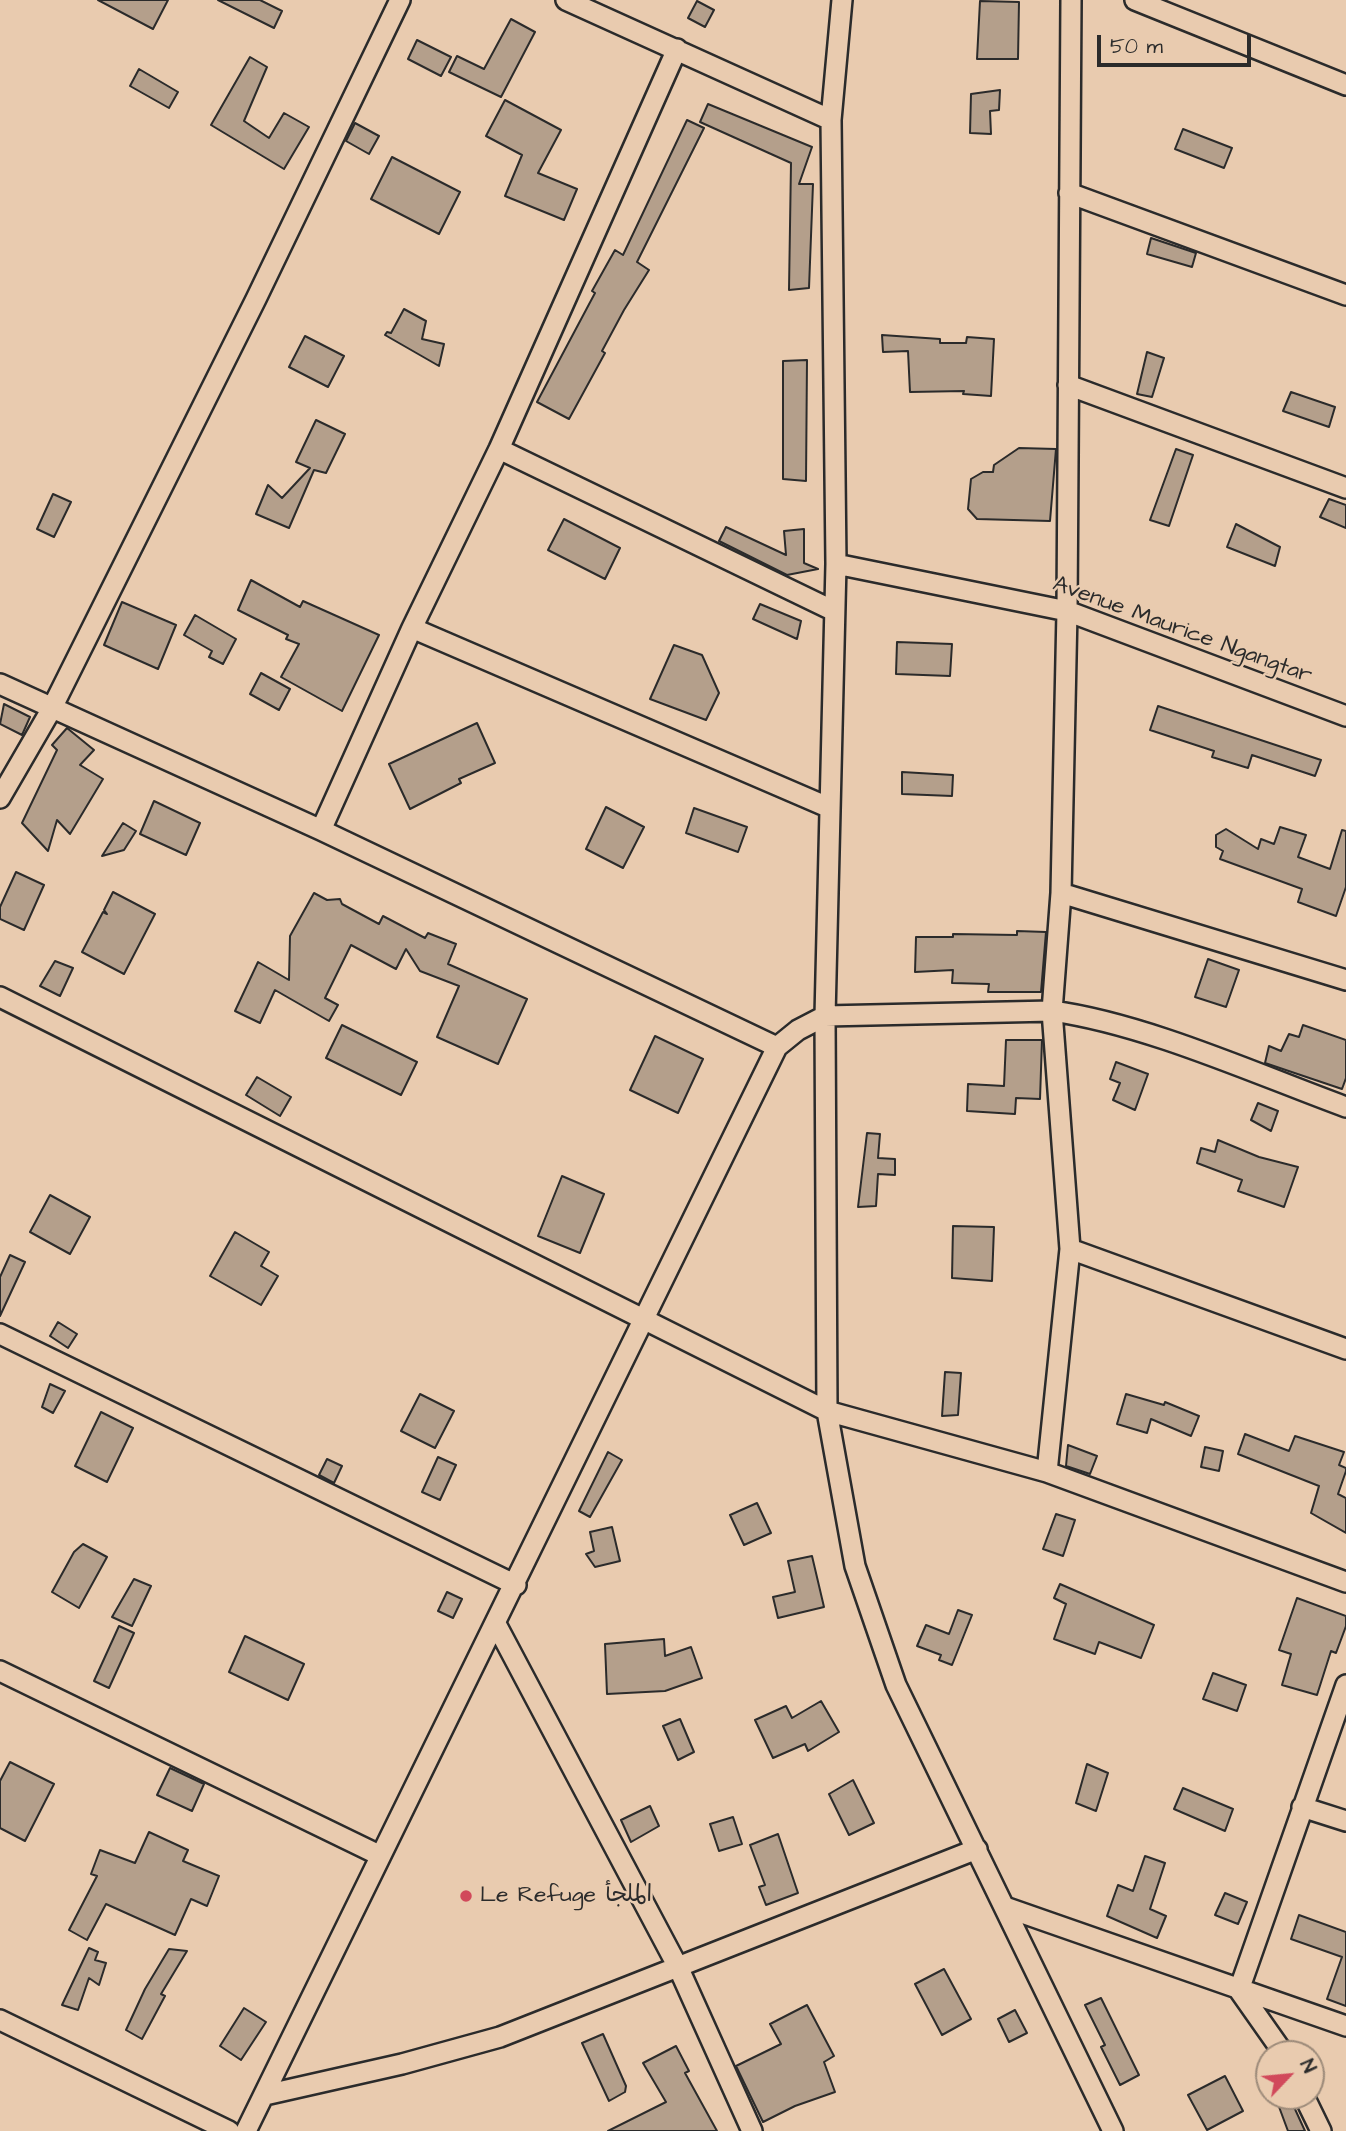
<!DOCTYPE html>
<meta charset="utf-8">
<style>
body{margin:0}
#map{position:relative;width:1346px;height:2131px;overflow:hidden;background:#e9cbaf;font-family:"Architects Daughter",sans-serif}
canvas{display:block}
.north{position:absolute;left:1255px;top:2040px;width:70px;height:70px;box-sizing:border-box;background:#e9cbaf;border:2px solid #9d8b7a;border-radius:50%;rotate:64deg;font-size:19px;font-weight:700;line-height:28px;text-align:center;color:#2b2b2b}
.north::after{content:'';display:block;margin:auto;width:24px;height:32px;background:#d1495b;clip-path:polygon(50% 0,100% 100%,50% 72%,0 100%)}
.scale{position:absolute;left:1097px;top:35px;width:154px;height:32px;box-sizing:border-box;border:4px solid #2b2b2b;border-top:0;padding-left:9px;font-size:21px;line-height:24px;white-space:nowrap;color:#2b2b2b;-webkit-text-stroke:5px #e9cbaf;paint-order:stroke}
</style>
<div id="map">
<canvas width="1346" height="2131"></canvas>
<div class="north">N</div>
<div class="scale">50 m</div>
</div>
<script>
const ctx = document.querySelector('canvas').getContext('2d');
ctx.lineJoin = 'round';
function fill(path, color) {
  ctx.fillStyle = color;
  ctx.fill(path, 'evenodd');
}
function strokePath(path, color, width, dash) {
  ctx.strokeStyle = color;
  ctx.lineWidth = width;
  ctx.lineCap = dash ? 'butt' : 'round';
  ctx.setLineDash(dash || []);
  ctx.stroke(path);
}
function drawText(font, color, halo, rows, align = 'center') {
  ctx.font = font + ' "Architects Daughter","Playpen Sans Arabic",sans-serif';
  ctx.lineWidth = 5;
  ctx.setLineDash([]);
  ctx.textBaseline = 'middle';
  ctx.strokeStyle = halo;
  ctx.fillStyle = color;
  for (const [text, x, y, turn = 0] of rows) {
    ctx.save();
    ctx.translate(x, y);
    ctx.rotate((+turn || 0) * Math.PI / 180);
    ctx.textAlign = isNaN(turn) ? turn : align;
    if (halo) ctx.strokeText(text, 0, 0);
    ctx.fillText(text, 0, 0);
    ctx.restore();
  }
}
const building = new Path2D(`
 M98,0H168L153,29Z
 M218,0H260L282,11L274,28Z
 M697,1L714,10L705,27L688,18Z
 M980,1L1019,2L1018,59H977Z
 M511,19L535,32L501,97L449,72L457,56L484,69Z
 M417,40L451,57L441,76L408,59Z
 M250,57L267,67L244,121L269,138L284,113L309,127L284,169L211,125Z
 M139,69L178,92L169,108L130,86Z
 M1000,90L999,110L990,111L991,134L970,133L971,94Z
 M505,100L561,130L538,173L577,189L564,220L505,196L522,155L486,136Z
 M708,104L812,147L799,184H813L809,288L789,290L791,163L700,122Z
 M687,120L704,128L637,262L649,270L624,310L602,351L605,353L569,419L537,402L595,293L592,291L615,250L623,255Z
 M355,123L379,136L369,154L346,141Z
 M1183,129L1232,148L1224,168L1175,149Z
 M392,157L460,192L439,234L371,199Z
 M1151,238L1196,253L1192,267L1147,254Z
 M404,309L426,321L422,339L444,344L439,366L385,335L387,332L391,333Z
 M882,335L940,339V343H966L967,337L994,339L991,396L963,394L964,391L910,392L908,351L883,352Z
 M305,336L344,356L328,387L289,367Z
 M1147,352L1164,358L1152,397L1137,394Z
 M807,360L806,481L783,479V361Z
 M1291,392L1335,407L1329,427L1283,411Z
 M316,420L345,434L326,473L314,470L289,528L256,514L268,485L282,498L310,468L296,462Z
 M1019,448L1056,449L1050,521L977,519L968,509L971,479L983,472H993L994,465Z
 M1176,449L1193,455L1169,526L1150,520Z
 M53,494L71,502L54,537L37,529Z
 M1329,499L1346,505V528L1320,517Z
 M564,519L620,548L605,579L548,550Z
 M1236,524L1280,547L1275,566L1227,547Z
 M726,527L786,555L784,531L804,529V563L818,569L787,575L719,541Z
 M251,580L300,607L303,601L379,635L342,711L281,677L299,644L286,639L288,635L238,610Z
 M122,602L176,625L158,669L104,645Z
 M760,604L801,621L797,639L753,619Z
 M195,615L236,639L223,664L209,657L212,651L184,635Z
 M897,642L952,644L950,676L896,674Z
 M674,645L702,655L719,693L706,720L650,699Z
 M261,673L290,689L279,710L250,694Z
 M4,704L30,717L22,735L0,724Z
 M1158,706L1321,760L1315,776L1252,755L1248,768L1212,757L1214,751L1150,730Z
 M477,723L495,763L459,779L461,783L410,809L389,764Z
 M67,728L94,750L80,765L103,779L70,834L57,820L48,851L22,823L57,750L52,745Z
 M902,772L953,775L952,796L902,794Z
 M154,801L200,823L186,855L140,834Z
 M606,807L644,827L623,868L586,849Z
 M694,808L747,827L738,852L686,833Z
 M123,823L136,831L124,850L102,856Z
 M1280,827L1306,835L1298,857L1330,869L1342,830L1346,831V887L1336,916L1298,902L1302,889L1220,859L1223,851L1216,847V835L1226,829L1258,849L1261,839L1274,844Z
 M16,872L44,885L24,930L0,919V907Z
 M113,892L155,914L124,974L82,952L103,912L107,914L104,910Z
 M314,893L327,900L340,899L342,904L379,924L383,916L425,938L428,933L456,944L448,964L527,999L498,1064L437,1037L459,986L420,971L406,949L396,969L351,945L325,998L338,1005L329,1021L275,990L260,1023L235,1011L258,962L289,980L290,936Z
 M1017,931L1046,932L1041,992H988L989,984L952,983L953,970L915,972L916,937H953V934L1017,935Z
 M1208,959L1239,970L1226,1007L1195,997Z
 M55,961L73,968L60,996L40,986Z
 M342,1025L417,1062L401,1095L326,1058Z
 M1303,1025L1346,1040V1078L1342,1089L1265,1063L1269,1046L1281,1051L1289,1034L1299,1037Z
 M655,1036L703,1059L678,1113L630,1090Z
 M1006,1040H1042L1040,1099L1016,1098L1015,1114L967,1111L968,1084L1004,1086Z
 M1116,1062L1148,1074L1135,1110L1113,1100L1120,1083L1110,1079Z
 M257,1077L291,1097L280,1116L246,1095Z
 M1258,1103L1278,1111L1271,1131L1251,1120Z
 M867,1133L880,1134L878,1158L895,1159V1175L878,1174L876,1206L858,1207Z
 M1218,1140L1259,1157L1298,1167L1284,1207L1238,1191L1242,1180L1197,1163L1201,1148L1215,1152Z
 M562,1176L604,1194L580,1253L538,1236Z
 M50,1195L90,1217L70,1254L30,1232Z
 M953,1226L994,1227L992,1281L952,1278Z
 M235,1232L269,1252L261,1266L278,1276L261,1305L210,1276Z
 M10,1255L25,1262L0,1316V1277Z
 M58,1322L77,1334L68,1348L50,1336Z
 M945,1372L961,1373L958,1415L942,1416Z
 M50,1384L65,1391L53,1413L42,1407Z
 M420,1394L454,1411L435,1448L401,1431Z
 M1126,1394L1164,1405L1165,1402L1199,1416L1191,1436L1151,1419L1147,1433L1117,1424Z
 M101,1412L133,1428L107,1482L75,1466Z
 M1245,1434L1289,1451L1295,1436L1344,1452L1339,1465L1346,1468V1471L1338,1494L1346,1498V1533L1311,1513L1319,1486L1238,1454Z
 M1068,1445L1097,1456L1090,1474L1066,1466Z
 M1205,1447L1223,1451L1219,1471L1201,1467Z
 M608,1452L622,1460L590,1517L579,1511Z
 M438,1457L456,1465L440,1500L422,1492Z
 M327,1459L342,1466L334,1483L319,1475Z
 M757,1503L771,1533L744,1545L730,1515Z
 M1056,1514L1075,1520L1063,1556L1043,1549Z
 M612,1527L620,1561L595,1567L586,1554L594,1551L590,1532Z
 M83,1544L107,1557L79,1608L52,1592L74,1552Z
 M812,1556L824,1607L778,1618L773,1597L795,1592L788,1561Z
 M134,1579L151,1586L132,1626L112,1617Z
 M1060,1584L1154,1625L1141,1658L1099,1642L1095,1654L1054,1639L1066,1604L1054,1598Z
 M447,1592L462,1599L453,1618L438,1611Z
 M1297,1598L1346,1616V1626L1336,1653L1331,1651L1317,1695L1282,1685L1291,1654L1279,1650Z
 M958,1610L972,1615L952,1665L939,1660L941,1655L917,1646L926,1625L949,1634Z
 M119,1626L134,1633L109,1688L94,1681Z
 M245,1636L304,1664L288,1700L229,1672Z
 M664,1639L665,1656L691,1647L702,1678L665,1691L607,1694L605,1644Z
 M1213,1673L1246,1685L1237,1711L1203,1699Z
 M821,1701L839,1732L808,1751L805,1744L773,1758L755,1720L786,1706L792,1718Z
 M680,1719L694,1752L678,1760L663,1726Z
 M10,1762L54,1784L25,1841L0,1828V1781Z
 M1087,1764L1108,1773L1096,1811L1076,1803Z
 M170,1768L204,1784L192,1811L157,1795Z
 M853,1780L874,1823L849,1835L829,1794Z
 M1183,1788L1233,1809L1225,1831L1174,1809Z
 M650,1806L659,1826L631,1842L621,1820Z
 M733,1817L742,1844L719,1851L710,1824Z
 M149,1832L188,1850L183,1861L219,1876L207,1906L191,1899L175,1935L106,1904L87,1940L69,1930L97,1876L91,1874L100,1850L135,1863Z
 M778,1834L798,1893L766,1905L759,1887L765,1885L750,1845Z
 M1145,1856L1165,1863L1150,1909L1166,1916L1157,1938L1107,1916L1118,1885L1133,1891Z
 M1225,1893L1247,1902L1238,1924L1215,1915Z
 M1299,1915L1346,1932V2006L1327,1999L1342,1957L1291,1939Z
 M89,1948L98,1952L95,1960L106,1963L99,1985L89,1978L78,2010L62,2005Z
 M169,1949L187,1951L161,1994L165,1996L142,2039L126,2030L145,1989Z
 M944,1969L971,2019L942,2035L915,1984Z
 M1101,1998L1139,2075L1120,2085L1101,2047L1105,2045L1085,2005Z
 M807,2005L834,2056L824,2062L835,2092L795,2106L763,2122L736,2066L781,2044L770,2024Z
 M244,2008L266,2022L241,2060L220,2046Z
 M1015,2010L1027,2033L1009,2042L998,2019Z
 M603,2034L626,2086L625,2092L609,2101L582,2043Z
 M676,2046L689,2071L685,2073L717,2131H608L666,2102L643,2063Z
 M1225,2076L1243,2111L1207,2130L1188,2095Z
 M1275,2096H1289L1305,2131H1288Z`);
const minor = new Path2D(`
 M566,0L831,120
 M842,0L831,120L836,564L825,1016L827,1411L855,1566L896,1685L1113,2131
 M1135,0L1346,85
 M1069,193L1346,295
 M1068,385L1346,488
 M499,449L834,611
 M836,564L1067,611L1346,716
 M412,628L830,808
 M0,684L321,830L777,1047
 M0,798L51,710L256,299L400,0
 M321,830L412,628L499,449L677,49
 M1061,893L1346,980
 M0,997L827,1411L1047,1472L1346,1582
 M1070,1249L1346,1349
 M0,1334L516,1585
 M1047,1472L1070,1249L1052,1011L1061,893L1067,611L1071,0
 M496,1624L679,1969L752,2131
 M0,1671L379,1855
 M1302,1807L1346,1821
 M1005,1907L1346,2026
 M0,2020L229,2131
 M1284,2054L1239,1990L1346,1685
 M265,2095L402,2064L500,2037L977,1849
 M1304,2096L1321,2131
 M246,2131L777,1047L798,1030L825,1016L1052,1011C1146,1024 1256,1074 1346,1107`);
const markers = [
 [466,1896,7,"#d1495b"]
];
const streetNames = [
 ["Avenue Maurice Ngangtar",1182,631,20]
];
const poiNames = [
 ["Le Refuge الملجأ",480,1896]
];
fill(building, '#b49f8b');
strokePath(building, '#2b2b2b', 2);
strokePath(minor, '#2b2b2b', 24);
strokePath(minor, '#e9cbaf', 19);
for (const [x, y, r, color] of markers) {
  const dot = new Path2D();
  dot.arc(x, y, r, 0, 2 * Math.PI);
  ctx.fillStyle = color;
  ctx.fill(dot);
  strokePath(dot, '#e9cbaf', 2.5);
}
drawText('23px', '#2b2b2b', '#e9cbaf', streetNames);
drawText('23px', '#2b2b2b', '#e9cbaf', poiNames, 'left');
</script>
